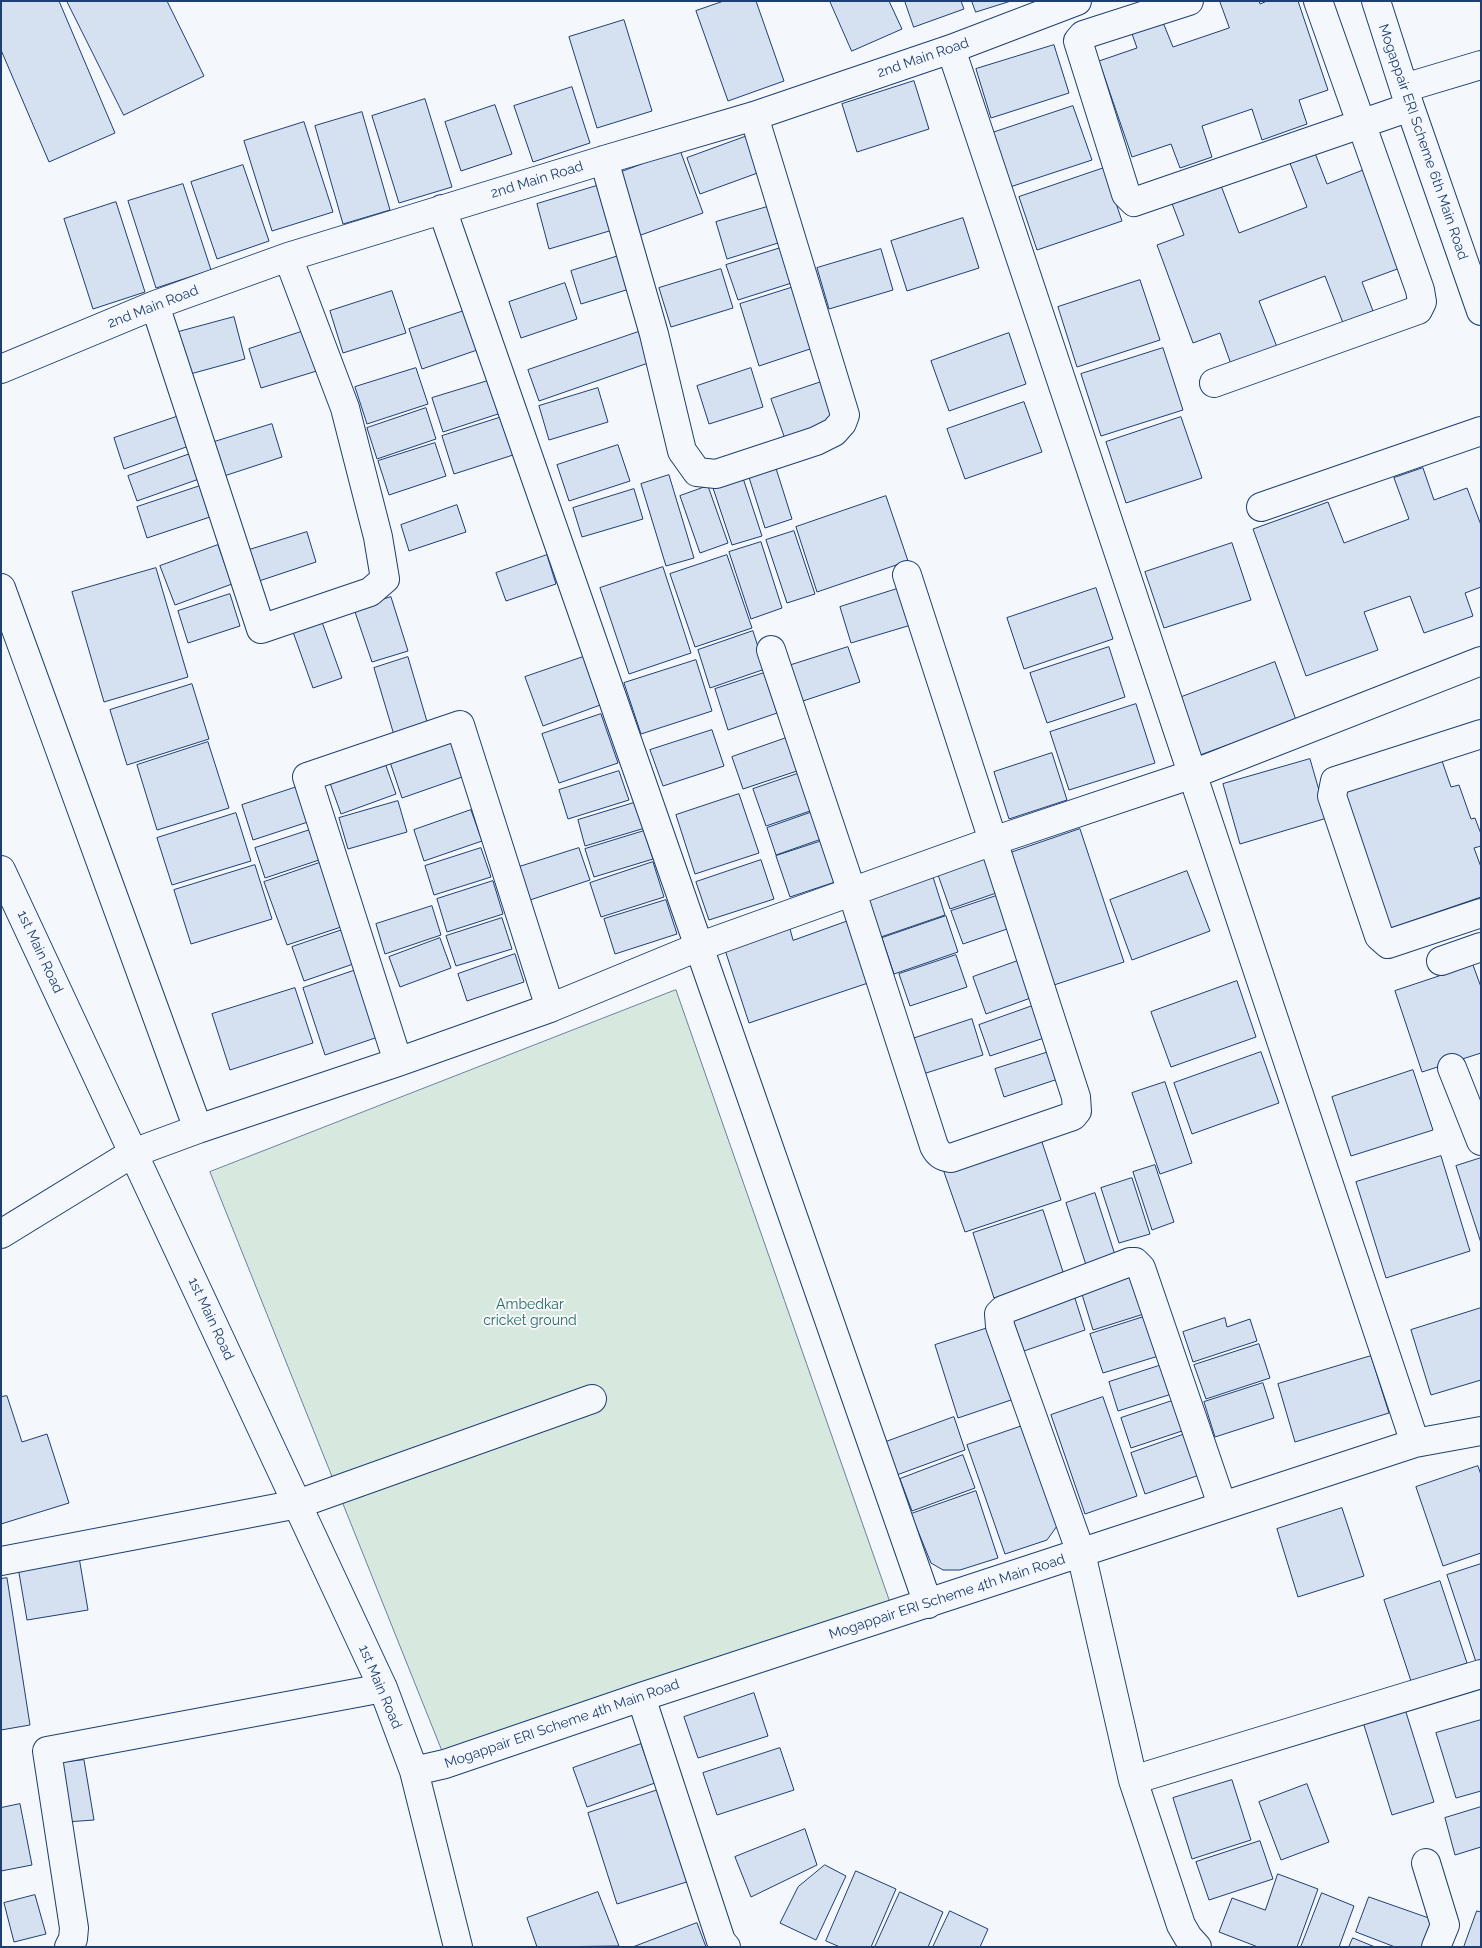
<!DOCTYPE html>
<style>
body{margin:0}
#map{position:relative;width:1482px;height:1948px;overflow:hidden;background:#f4f7fb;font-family:Raleway,sans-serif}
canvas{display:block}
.frame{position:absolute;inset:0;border:2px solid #1d3f73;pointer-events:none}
</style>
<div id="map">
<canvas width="1482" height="1948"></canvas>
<div class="frame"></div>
</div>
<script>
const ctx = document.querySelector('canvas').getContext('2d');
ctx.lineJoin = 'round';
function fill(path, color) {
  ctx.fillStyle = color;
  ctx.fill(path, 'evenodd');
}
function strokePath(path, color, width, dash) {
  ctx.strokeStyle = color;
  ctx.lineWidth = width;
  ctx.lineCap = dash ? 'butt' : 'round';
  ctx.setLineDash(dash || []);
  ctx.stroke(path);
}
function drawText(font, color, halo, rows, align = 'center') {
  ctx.font = font + ' Raleway,sans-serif';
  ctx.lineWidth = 4;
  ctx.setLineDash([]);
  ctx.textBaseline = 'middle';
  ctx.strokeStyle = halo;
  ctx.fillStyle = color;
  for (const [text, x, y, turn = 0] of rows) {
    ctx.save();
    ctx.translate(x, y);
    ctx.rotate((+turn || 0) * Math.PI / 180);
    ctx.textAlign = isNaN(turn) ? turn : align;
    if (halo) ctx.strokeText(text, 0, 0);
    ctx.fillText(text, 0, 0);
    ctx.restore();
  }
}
const green = new Path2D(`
 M676,990L893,1611L446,1761L210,1172Z`);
const building = new Path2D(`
 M1,1H59L115,133L49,162L1,50Z
 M67,1H167L204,76L124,115Z
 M724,1H756L784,81L728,101L696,11Z
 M830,1H889L902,29L852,51Z
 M905,1H961L964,9L914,27Z
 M972,1H1011L976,12Z
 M1220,1H1259L1260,4L1267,1H1298L1328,90L1299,100L1307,124L1262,140L1252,109L1202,126L1212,157L1180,168L1171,144L1132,157L1099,61L1137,48L1130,28L1162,20L1173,47L1229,28Z
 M624,20L652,111L597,128L569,37Z
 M1054,45L1069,93L991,118L976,69Z
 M914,81L929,129L857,152L842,104Z
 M572,87L590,143L533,162L514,106Z
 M425,99L452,187L399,203L372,116Z
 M495,105L512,154L461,171L445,122Z
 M1073,106L1092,160L1010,187L992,133Z
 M362,112L390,210L343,224L315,126Z
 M304,122L333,212L272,231L244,141Z
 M750,135L763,171L700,194L687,158Z
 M1313,148L1327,184L1363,170L1400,268L1362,282L1373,311L1343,323L1325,276L1259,301L1277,347L1231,364L1220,333L1193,343L1157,245L1184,235L1171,201L1220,183L1239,233L1307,207L1288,158Z
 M680,150L703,213L638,236L616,174Z
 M243,165L269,241L217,259L191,182Z
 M1104,168L1122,221L1037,250L1019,197Z
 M183,184L211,270L156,288L128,201Z
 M603,184L616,229L549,249L537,204Z
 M116,202L145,292L93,309L64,219Z
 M767,207L778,243L727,259L716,222Z
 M963,218L979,268L907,291L891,241Z
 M787,246L798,281L738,300L726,265Z
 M881,249L893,290L829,309L817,268Z
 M628,253L639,286L581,304L571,271Z
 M721,269L733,308L671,327L659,288Z
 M1140,280L1160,340L1077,367L1058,307Z
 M565,283L577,319L521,338L509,302Z
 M800,285L819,346L759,366L740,304Z
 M392,291L406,333L343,353L330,311Z
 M470,309L483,348L422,369L409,329Z
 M234,317L245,359L183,376L171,334Z
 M307,330L320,370L261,388L249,349Z
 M644,330L654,361L539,401L528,370Z
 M1009,333L1026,384L949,411L931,361Z
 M1163,348L1183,410L1101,436L1081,374Z
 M416,368L428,404L367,424L355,387Z
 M751,368L763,407L709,424L697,386Z
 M830,379L843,419L785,439L771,399Z
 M491,380L501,413L443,432L432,398Z
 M598,388L608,422L549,440L539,406Z
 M1024,402L1042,452L965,479L947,429Z
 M426,408L436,439L377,459L367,428Z
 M179,416L189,446L124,469L114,438Z
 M502,417L513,455L454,474L442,436Z
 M1181,417L1202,478L1126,503L1106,442Z
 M272,424L282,457L221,477L211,443Z
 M435,443L446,476L389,495L378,461Z
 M618,445L630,481L569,501L557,465Z
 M190,454L199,479L137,501L128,476Z
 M774,462L792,519L765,528L747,471Z
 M1423,468L1434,500L1467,488L1481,525V587L1465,593L1473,616L1424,633L1410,596L1364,612L1378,650L1306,676L1253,529L1328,502L1344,543L1409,519L1394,478Z
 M741,472L762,536L732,545L711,482Z
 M669,475L694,558L666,566L641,484Z
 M206,484L216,515L147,538L137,507Z
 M708,486L728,543L700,553L680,496Z
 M634,489L643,519L582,537L573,508Z
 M886,496L908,561L817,592L796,527Z
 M457,505L466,532L409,551L401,525Z
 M794,531L815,594L787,603L766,540Z
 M307,532L316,562L259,581L249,550Z
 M761,542L782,608L751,619L729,552Z
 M1232,543L1251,600L1164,628L1145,572Z
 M218,545L232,584L175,605L160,566Z
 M547,555L556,584L506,601L496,573Z
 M727,555L752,628L695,647L670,574Z
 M663,567L691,653L629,674L600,588Z
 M156,568L188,677L104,702L72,592Z
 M900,588L911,625L851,643L840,607Z
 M1096,588L1113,639L1024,669L1007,618Z
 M230,594L240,626L188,643L178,611Z
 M391,597L408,651L372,662L354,609Z
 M322,622L342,678L313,688L293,632Z
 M753,631L765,669L710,688L698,650Z
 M848,647L860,682L797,703L785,667Z
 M1109,647L1125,697L1047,723L1030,673Z
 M586,656L603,704L543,726L525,677Z
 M408,657L428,725L394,735L374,668Z
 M696,660L712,711L641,734L624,683Z
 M1275,662L1296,720L1200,755L1179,698Z
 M764,673L777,713L728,730L715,689Z
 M192,684L209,739L127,765L110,710Z
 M1136,704L1155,763L1069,790L1050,732Z
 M601,714L618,763L559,783L542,734Z
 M712,730L724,766L663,786L650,750Z
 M792,736L803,769L743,789L732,757Z
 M452,738L465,776L402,798L389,759Z
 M208,742L229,808L157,830L137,765Z
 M1052,753L1067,800L1009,819L994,772Z
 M1440,755L1451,787L1459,785L1471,819L1475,818L1481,834V846L1474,848L1481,867V897L1388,929L1340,788Z
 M1310,759L1327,818L1240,844L1223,784Z
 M385,763L396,794L341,814L330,783Z
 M809,770L822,807L766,826L753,789Z
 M619,771L629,800L568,819L559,790Z
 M303,785L314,820L253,840L242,805Z
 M739,794L759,853L695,874L676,815Z
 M398,801L407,832L348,849L339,818Z
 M637,802L645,828L585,846L578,820Z
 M821,809L830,836L776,855L767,828Z
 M471,810L482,841L424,861L414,830Z
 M236,813L251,861L172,885L157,838Z
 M316,828L325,858L265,878L255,848Z
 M1080,829L1124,962L1054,985L1010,853Z
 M644,831L653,859L594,877L585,849Z
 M831,838L844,879L790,897L776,856Z
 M481,848L491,877L434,895L425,866Z
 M579,848L590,880L530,900L519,867Z
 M990,855L1002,891L950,909L937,872Z
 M761,860L774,899L709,920L696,882Z
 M325,861L347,925L287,945L264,882Z
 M653,862L664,897L601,917L590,883Z
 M255,865L272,919L191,944L174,890Z
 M1187,871L1210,931L1132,960L1110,900Z
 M933,877L945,915L878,938L866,901Z
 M493,881L503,914L447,932L437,899Z
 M1002,894L1013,927L963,944L951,911Z
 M666,900L677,934L615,954L604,919Z
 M432,906L441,935L385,954L376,924Z
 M946,916L958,952L894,974L882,938Z
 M502,918L512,949L456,966L446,936Z
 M851,920L871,982L749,1023L725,950L790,929L793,940Z
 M348,928L359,962L304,981L292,947Z
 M440,938L451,968L400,987L389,957Z
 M515,954L524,982L467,1001L458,974Z
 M956,955L967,987L910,1006L899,974Z
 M1026,958L1039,995L986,1014L973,977Z
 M1473,965L1481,987V1053L1422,1072L1395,991Z
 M362,968L384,1035L325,1055L303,988Z
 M1237,981L1256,1037L1171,1067L1151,1012Z
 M295,988L313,1043L230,1070L212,1014Z
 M1038,1004L1050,1036L990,1056L979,1025Z
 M972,1019L983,1055L923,1074L912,1039Z
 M1052,1051L1061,1078L1004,1097L995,1069Z
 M1261,1052L1279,1103L1192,1134L1174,1083Z
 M1413,1070L1433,1130L1351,1156L1332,1097Z
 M1165,1082L1192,1163L1160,1174L1132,1093Z
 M1041,1139L1061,1200L965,1232L944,1172Z
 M1441,1156L1470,1251L1386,1278L1356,1182Z
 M1481,1158V1243L1456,1166Z
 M1155,1165L1174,1222L1152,1230L1133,1172Z
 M1132,1178L1150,1234L1119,1243L1101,1188Z
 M1095,1193L1116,1258L1087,1268L1066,1203Z
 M1043,1210L1064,1275L994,1298L973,1233Z
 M1135,1274L1147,1313L1093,1330L1081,1291Z
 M1073,1292L1085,1330L1024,1351L1011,1314Z
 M1481,1308V1380L1431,1395L1411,1330Z
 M1153,1314L1165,1354L1103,1373L1090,1334Z
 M1225,1318L1227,1327L1250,1319L1257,1341L1193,1362L1183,1332Z
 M994,1326L1017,1398L958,1418L935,1345Z
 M1259,1344L1270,1378L1206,1399L1194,1365Z
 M1371,1356L1389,1413L1295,1442L1278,1384Z
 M1168,1363L1178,1392L1118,1411L1109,1382Z
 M1263,1383L1274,1418L1215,1437L1204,1402Z
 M7,1396L22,1442L47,1434L69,1503L1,1524V1397Z
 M1103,1397L1137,1496L1085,1514L1051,1415Z
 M1181,1398L1191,1428L1131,1448L1121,1418Z
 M954,1417L965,1450L894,1476L883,1443Z
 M1028,1424L1062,1519L1047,1540L1005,1554L967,1445Z
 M1191,1432L1205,1473L1145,1494L1131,1453Z
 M963,1455L975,1488L912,1511L900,1479Z
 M1478,1466L1481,1475V1553L1443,1566L1416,1487Z
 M976,1491L998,1558L960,1570H943L931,1563L911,1514Z
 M1342,1508L1364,1576L1298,1597L1277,1529Z
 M79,1557L88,1610L27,1620L18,1567Z
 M1481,1564V1660L1476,1662L1447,1575Z
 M7,1578L30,1725L1,1730V1579Z
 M1440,1581L1467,1663L1411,1681L1384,1600Z
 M754,1693L768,1736L698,1758L684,1717Z
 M1405,1709L1434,1802L1392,1815L1363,1722Z
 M1481,1720V1791L1456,1798L1436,1733Z
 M641,1744L655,1783L587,1807L573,1768Z
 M780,1748L794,1790L717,1815L703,1773Z
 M84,1760L94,1820L66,1822L58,1763Z
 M1232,1780L1251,1840L1192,1859L1173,1798Z
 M1307,1784L1329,1842L1281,1860L1259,1802Z
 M667,1787L696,1879L617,1904L588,1813Z
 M20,1804L32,1865L1,1871V1808Z
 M1481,1807V1847L1455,1855L1445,1818Z
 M805,1829L817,1865L751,1897L735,1857Z
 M1260,1841L1273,1879L1209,1900L1196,1862Z
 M825,1865L846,1876L816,1940L780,1923L798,1887Z
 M856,1871L896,1889L871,1947H840L826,1941Z
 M1278,1874L1318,1889L1297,1947H1258L1219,1932L1232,1898L1265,1910Z
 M598,1892L619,1946L537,1947L527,1918Z
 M900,1892L943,1912L928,1947H875Z
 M1322,1893L1354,1906L1339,1947H1301Z
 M35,1895L46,1934L14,1942L4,1903Z
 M1369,1897L1443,1923L1434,1947H1395L1356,1932Z
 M950,1911L988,1929L980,1947H933Z
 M1477,1911L1481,1912V1947H1464Z
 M697,1923L706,1947H633Z
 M1353,1938L1375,1947H1349Z`);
const minor = new Path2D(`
 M1189,1L1083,35L1078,41L1126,194L1134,202L1410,107
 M1376,1L1410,107L1481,311
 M951,49L1415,1443
 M1404,88L1481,65
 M604,160L654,334L682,451L697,472L716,474L816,441L834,432L842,423L845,415L754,116
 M442,209L928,1604
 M155,305L261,629L370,592L385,579L378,537L345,408L288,257
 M1,369L155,305L288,257L604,160L754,116L951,49L1077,1
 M1214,383L1418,310L1422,302L1420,290L1318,1
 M1261,507L1481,431
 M1,588L198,1129
 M771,650L852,892L934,1146C938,1154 942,1157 951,1158L1073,1116L1077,1111L1076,1097L907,575
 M1481,734L1335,781L1332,796L1379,936L1388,944L1481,913
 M1,870L383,1688L414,1771L458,1947
 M1441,961L1481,947
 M398,1062L307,777L460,725L550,1008
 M1452,1068L1481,1141
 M1,1234L133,1153L198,1129L398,1062L550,1008L698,947L993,841L1193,774L1481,661
 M1,1561L298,1504L592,1399
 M641,1697L721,1941L726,1947
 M414,1771L445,1764L641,1697L1415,1443L1481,1431
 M1133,1780L1481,1674
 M1426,1863L1445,1925L1436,1947
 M69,1947L73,1939L74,1928L47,1751L383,1688
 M1197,1947L1188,1937L1181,1925L1133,1780L1081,1553L1000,1326L999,1314L1003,1310L1130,1262H1135L1141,1268L1222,1505`);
const streetNames = [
 ["2nd Main Road",923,58,-19],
 ["Mogappair ERI Scheme 6th Main Road",1423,142,71],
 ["2nd Main Road",537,180,-17],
 ["2nd Main Road",153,307,-21],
 ["1st Main Road",40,952,65],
 ["1st Main Road",211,1319,65],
 ["Mogappair ERI Scheme 4th Main Road",947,1597,-18],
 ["1st Main Road",380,1687,67],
 ["Mogappair ERI Scheme 4th Main Road",562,1724,-19]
];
const parkNames = [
 ["Ambedkar",530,1305],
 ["cricket ground",530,1321]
];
fill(green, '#d7e8df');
strokePath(green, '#687fa3', 1);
fill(building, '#d5e0f0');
strokePath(building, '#1d3f73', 1);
strokePath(minor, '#1d3f73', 30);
strokePath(minor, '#f4f7fb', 28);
drawText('14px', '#1d3f73', '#f4f7fb', streetNames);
drawText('14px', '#2c6c60', '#f4f7fb', parkNames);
</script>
